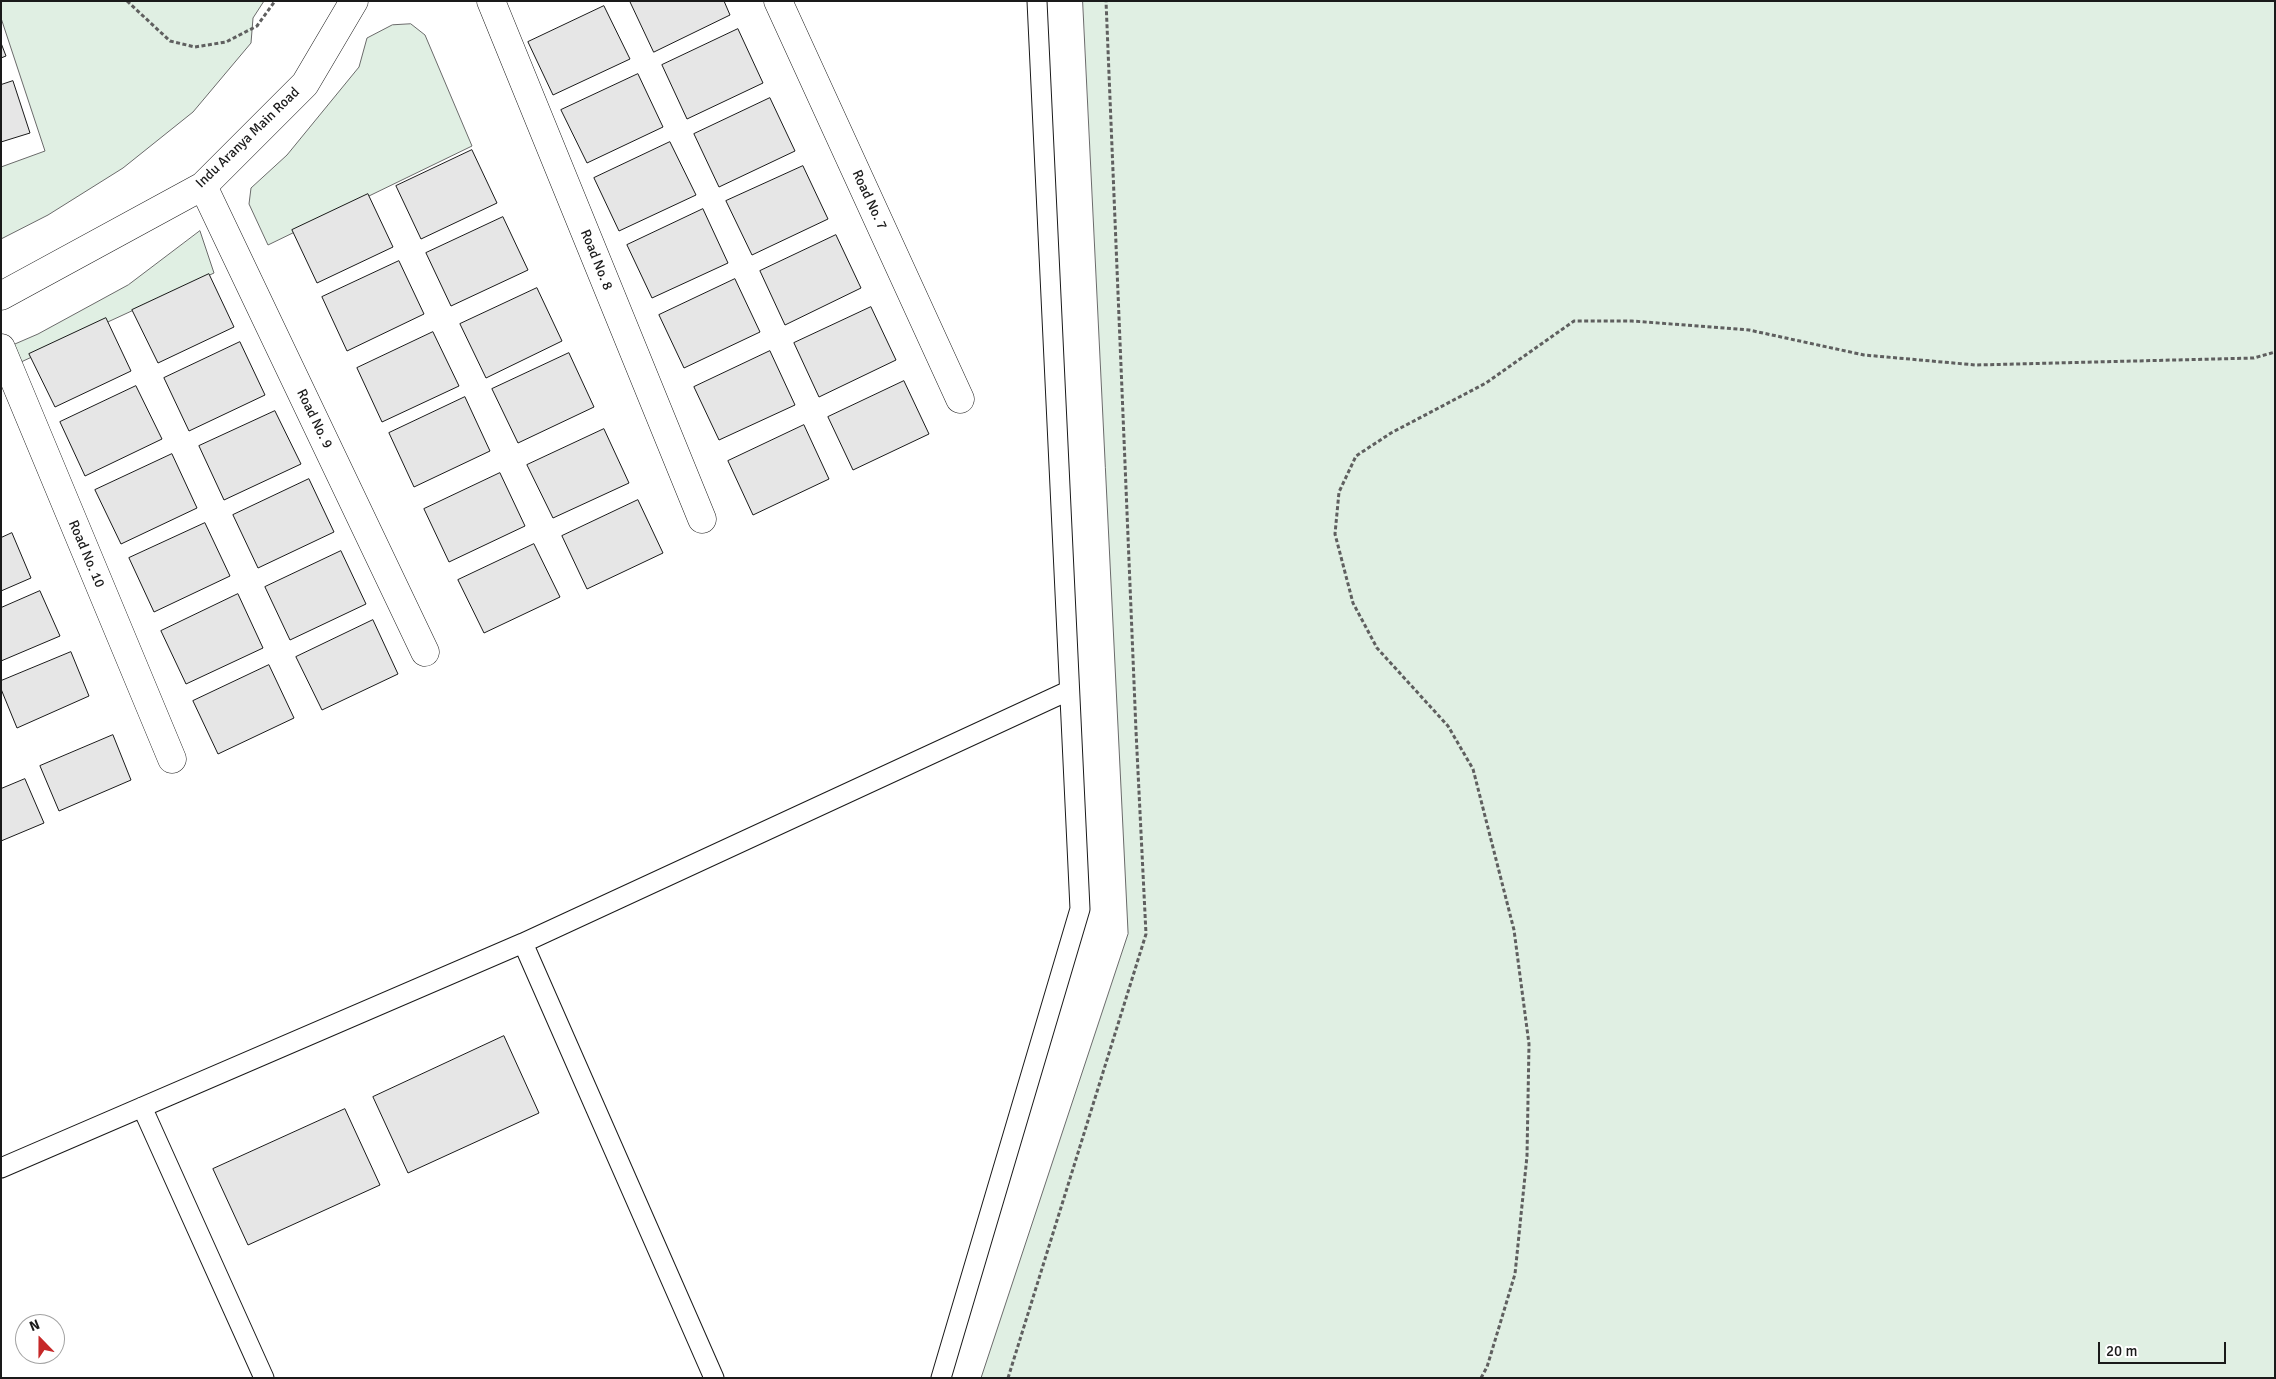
<!DOCTYPE html>
<style>
body{margin:0}
#map{position:relative;width:2276px;height:1379px;overflow:hidden;background:#fff;font-family:Signika,sans-serif}
canvas{display:block}
.frame{position:absolute;inset:0;border:2px solid #1a1a1a;pointer-events:none}
.north{position:absolute;left:15px;top:1314px;width:50px;height:50px;box-sizing:border-box;background:#fff;border:1px solid #a3a3a3;border-radius:50%;rotate:338deg;font-size:14px;font-weight:700;line-height:20px;text-align:center;color:#1a1a1a}
.north::after{content:'';display:block;margin:auto;width:18px;height:22px;background:#c62828;clip-path:polygon(50% 0,100% 100%,50% 72%,0 100%)}
.scale{position:absolute;left:2098px;top:1342px;width:128px;height:22px;box-sizing:border-box;border:2px solid #1a1a1a;border-top:0;padding-left:6px;font-size:15px;line-height:18px;white-space:nowrap;color:#1a1a1a;-webkit-text-stroke:4px #fff;paint-order:stroke}
</style>
<div id="map">
<canvas width="2276" height="1379"></canvas>
<div class="frame"></div>
<div class="north">N</div>
<div class="scale">20 m</div>
</div>
<script>
const ctx = document.querySelector('canvas').getContext('2d');
ctx.lineJoin = 'round';
function fill(path, color) {
  ctx.fillStyle = color;
  ctx.fill(path, 'evenodd');
}
function strokePath(path, color, width, dash) {
  ctx.strokeStyle = color;
  ctx.lineWidth = width;
  ctx.lineCap = dash ? 'butt' : 'round';
  ctx.setLineDash(dash || []);
  ctx.stroke(path);
}
function drawText(font, color, halo, rows, align = 'center') {
  ctx.font = font + ' Signika,sans-serif';
  ctx.lineWidth = 4;
  ctx.setLineDash([]);
  ctx.textBaseline = 'middle';
  ctx.strokeStyle = halo;
  ctx.fillStyle = color;
  for (const [text, x, y, turn = 0] of rows) {
    ctx.save();
    ctx.translate(x, y);
    ctx.rotate((+turn || 0) * Math.PI / 180);
    ctx.textAlign = isNaN(turn) ? turn : align;
    if (halo) ctx.strokeText(text, 0, 0);
    ctx.fillText(text, 0, 0);
    ctx.restore();
  }
}
const green = new Path2D(`
 M1,1H264L253,18L251,43L193,112L123,168L48,215L1,239V167L45,151L1,18Z
 M1083,1H2275V1378H981L1128,934Z
 M411,24L425,35L472,146L268,245L249,204L251,188L287,155L359,67L367,38L392,25Z
 M200,231L214,273L8,368L1,350L38,334L128,285Z`);
const building = new Path2D(`
 M630,1H724L730,15L654,52Z
 M604,6L630,59L553,95L528,42Z
 M738,29L763,83L687,119L662,65Z
 M1,43L6,56L1,58Z
 M638,74L663,127L587,163L561,110Z
 M13,81L30,133L1,142V85Z
 M770,98L795,151L719,187L694,134Z
 M670,142L696,195L619,231L594,178Z
 M472,150L497,203L421,239L396,186Z
 M803,166L828,219L752,255L726,201Z
 M368,194L393,247L317,283L292,230Z
 M703,209L728,263L652,298L627,245Z
 M503,217L528,270L451,306L426,253Z
 M836,235L861,288L785,325L760,271Z
 M399,261L424,314L347,351L322,297Z
 M209,274L234,327L158,363L132,310Z
 M735,279L760,332L684,368L659,315Z
 M537,288L562,341L486,378L460,324Z
 M871,307L896,360L819,397L794,343Z
 M106,318L131,371L55,407L29,354Z
 M433,332L459,386L382,422L357,368Z
 M240,342L265,395L189,431L164,378Z
 M770,351L795,405L719,440L694,387Z
 M569,353L594,407L518,443L492,389Z
 M904,381L929,434L853,470L828,417Z
 M136,386L162,439L85,476L60,422Z
 M465,397L490,451L414,487L389,433Z
 M275,411L301,464L224,500L199,446Z
 M804,425L829,479L753,515L728,461Z
 M604,429L629,483L553,518L527,465Z
 M172,454L197,508L121,544L95,490Z
 M500,473L525,526L449,562L424,509Z
 M309,479L334,532L258,568L233,515Z
 M638,500L663,553L587,589L562,536Z
 M205,523L230,576L154,612L129,558Z
 M12,533L31,578L1,591V538Z
 M534,544L560,597L484,633L458,580Z
 M341,551L366,604L290,640L265,587Z
 M40,591L60,636L1,661V608Z
 M238,594L263,648L186,684L161,631Z
 M373,620L398,674L322,710L296,657Z
 M71,652L89,696L17,728L1,689V681Z
 M269,665L294,718L218,754L193,701Z
 M113,735L131,780L59,811L40,766Z
 M25,779L44,823L1,841V789Z
 M504,1036L539,1113L408,1173L373,1097Z
 M345,1109L380,1185L248,1245L213,1169Z`);
const path = new Path2D(`
 M127,1L170,41L195,47L226,42L257,26L275,1
 M1008,1378L1146,934L1136,731L1106,1
 M1481,1378L1487,1367L1515,1274L1527,1156L1529,1044L1514,930L1473,769L1448,726L1377,648L1353,603L1335,534L1339,492L1356,456L1391,433L1486,383L1574,321H1632L1749,330L1864,355L1976,365L2254,358L2275,352`);
const lane = new Path2D(`
 M523,943L714,1378
 M142,1107L264,1378
 M1,1168L523,943L1068,691
 M941,1378L1080,909L1037,1`);
const street = new Path2D(`
 M491,1L702,519
 M778,1L960,399
 M203,186L425,652
 M1,296L203,186L305,84L354,1
 M1,348L172,759`);
const streetNames = [
 ["Indu Aranya Main Road",248,138,-44],
 ["Road No. 7",869,200,65],
 ["Road No. 8",596,260,68],
 ["Road No. 9",314,419,64],
 ["Road No. 10",86,554,67]
];
fill(green, '#e0efe3');
strokePath(green, '#6a6a6a', 1);
fill(building, '#e6e6e6');
strokePath(building, '#1a1a1a', 1);
strokePath(lane, '#1a1a1a', 21);
strokePath(street, '#1a1a1a', 29);
strokePath(path, '#5f5f5f', 3, [4, 2.5]);
strokePath(lane, '#fff', 19);
strokePath(street, '#fff', 28);
drawText('14px', '#1a1a1a', '#fff', streetNames);
</script>
